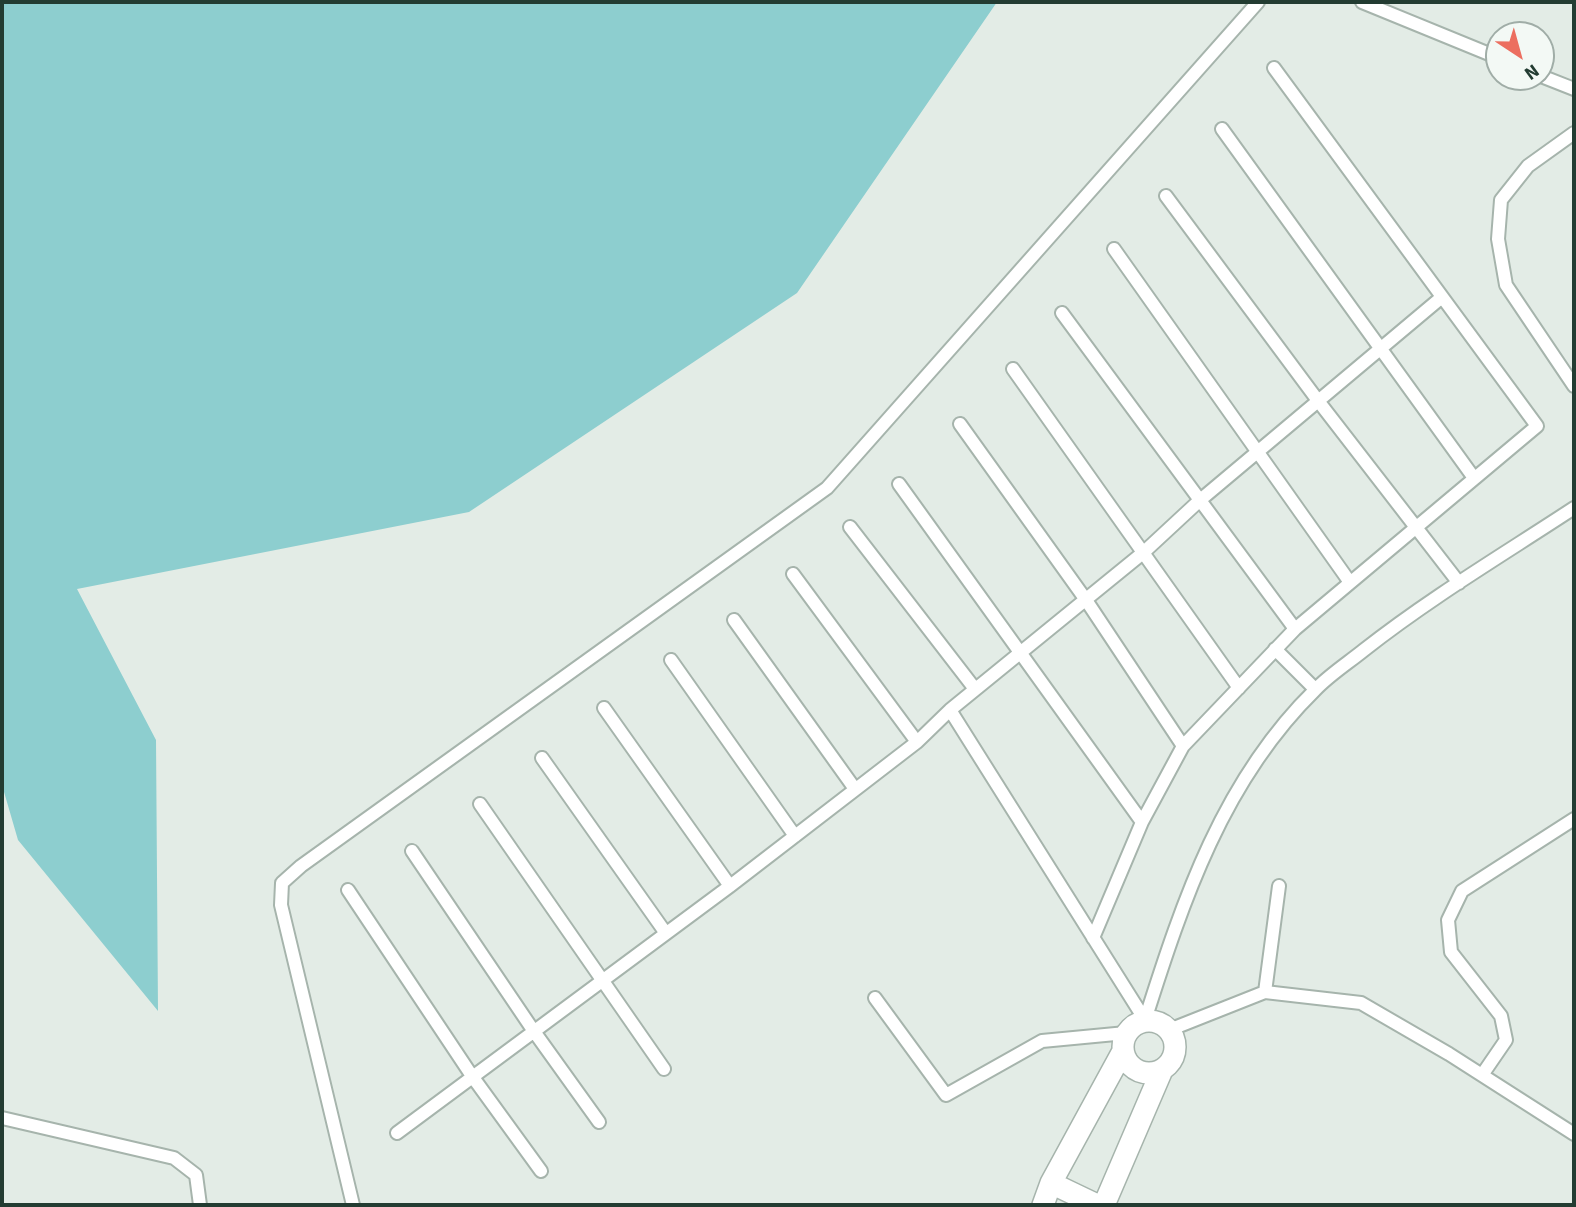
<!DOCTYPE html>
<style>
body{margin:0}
#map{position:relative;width:1576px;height:1207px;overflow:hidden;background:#e3ece6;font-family:"Source Sans 3",sans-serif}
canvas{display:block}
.frame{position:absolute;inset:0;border:4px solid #233c32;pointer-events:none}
.north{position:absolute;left:1485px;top:21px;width:70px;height:70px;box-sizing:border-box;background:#f3f9f5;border:2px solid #a0ada7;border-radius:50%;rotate:144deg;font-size:19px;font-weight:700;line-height:28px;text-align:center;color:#233c32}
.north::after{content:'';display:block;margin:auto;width:24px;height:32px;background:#ec6f60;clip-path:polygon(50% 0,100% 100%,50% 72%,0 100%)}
</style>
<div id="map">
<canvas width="1576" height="1207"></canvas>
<div class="frame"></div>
<div class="north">N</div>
</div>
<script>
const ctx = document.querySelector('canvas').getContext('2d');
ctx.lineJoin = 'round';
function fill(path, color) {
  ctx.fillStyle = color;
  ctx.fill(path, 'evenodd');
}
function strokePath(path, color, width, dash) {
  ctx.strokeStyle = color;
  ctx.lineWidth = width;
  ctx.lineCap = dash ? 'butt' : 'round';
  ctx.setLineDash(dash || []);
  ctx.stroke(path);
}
const water = new Path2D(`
 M2,2H997L797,293L469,512L77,589L156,740L158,1011L18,840L2,785Z`);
const service = new Path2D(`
 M1362,2L1499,58
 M1541,76L1574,89
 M1222,129L1474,478
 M1574,133L1528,166L1501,200L1498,239L1506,285L1574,386
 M1166,196L1319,402L1459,583
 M1114,249L1349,581
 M1062,313L1295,629
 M1013,369L1239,688
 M960,424L1086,600L1183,746
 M899,484L1142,822
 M850,527L975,689
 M793,574L917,742
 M734,620L855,789
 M1275,649L1315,689
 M671,660L795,836
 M604,708L730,886
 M950,710L1144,552L1199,501L1442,297
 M542,758L665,932
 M480,804L664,1069
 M412,851L533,1030L599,1122
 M348,890L472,1076L541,1171
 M1093,938L1142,822L1183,746L1295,629L1537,426L1274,68
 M1265,992L1279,886
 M875,998L946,1095L1042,1041L1126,1033
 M1145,1020C1183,900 1223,780 1315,690C1329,675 1348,663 1364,650C1430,598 1504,554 1574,508
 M1169,1030L1265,992L1361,1003L1449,1054L1574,1134
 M1482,1075L1506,1040L1501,1016L1451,952L1448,920L1462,891L1574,819
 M2,1118L174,1158L196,1175L200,1205
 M397,1133L730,886L917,742L950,710L1145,1020
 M353,1205L281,905L282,883L301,866L827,488L1258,2`);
const minor = new Path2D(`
 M1123 1047a26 26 0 1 1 52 0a26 26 0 1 1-52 0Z
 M1051,1183L1097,1205
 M1043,1205L1051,1183L1123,1051
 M1104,1205L1162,1070`);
fill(water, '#8dcecf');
strokePath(service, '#a6b4ac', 16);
strokePath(minor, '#a6b4ac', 24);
strokePath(service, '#fff', 12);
strokePath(minor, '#fff', 21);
</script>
